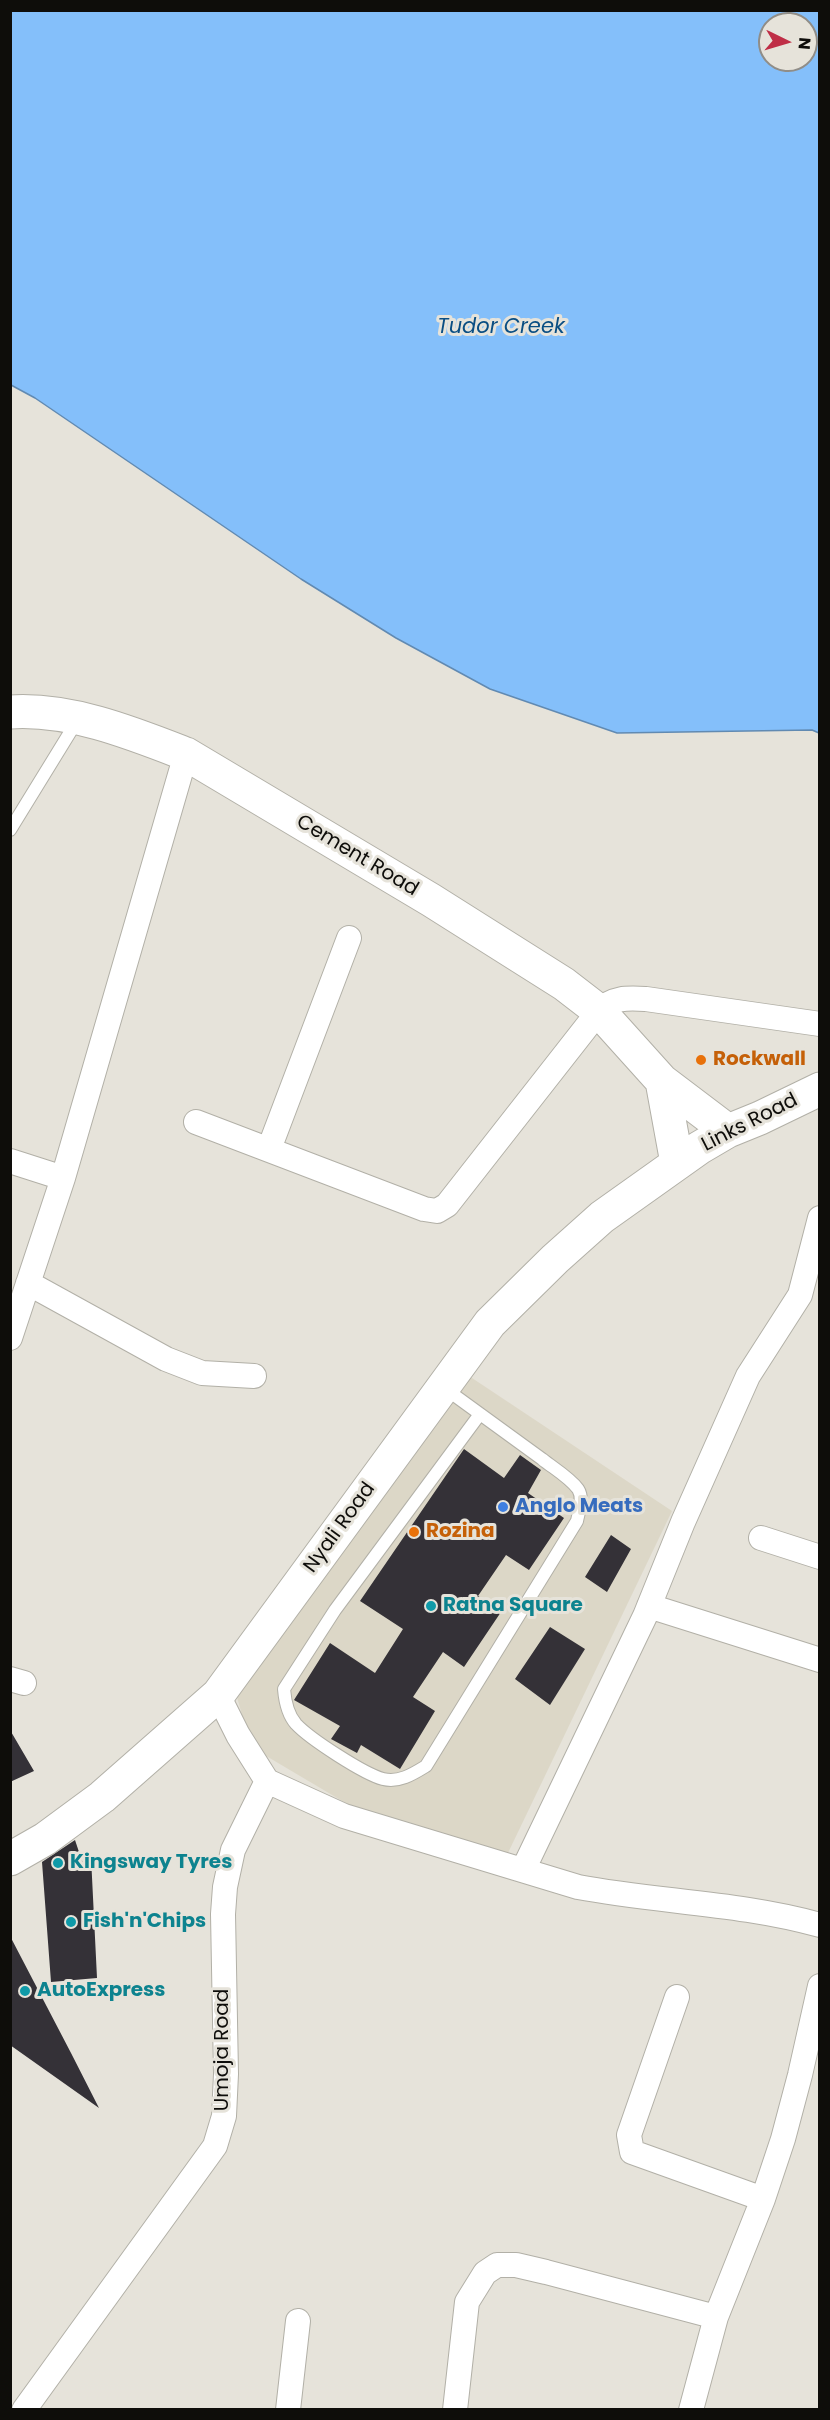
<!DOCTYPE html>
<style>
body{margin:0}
#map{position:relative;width:830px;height:2420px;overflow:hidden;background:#e6e3da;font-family:Poppins,sans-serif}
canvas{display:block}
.frame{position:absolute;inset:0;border:12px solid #0e0d0a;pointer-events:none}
.north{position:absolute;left:758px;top:12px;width:60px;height:60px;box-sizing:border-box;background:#e6e3da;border:2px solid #908d87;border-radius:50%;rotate:95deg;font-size:16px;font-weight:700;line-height:24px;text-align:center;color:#0e0d0a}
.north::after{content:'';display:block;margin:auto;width:21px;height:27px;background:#bf2e46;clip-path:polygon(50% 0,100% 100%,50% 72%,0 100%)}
</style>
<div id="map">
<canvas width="830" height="2420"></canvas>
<div class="frame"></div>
<div class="north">N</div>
</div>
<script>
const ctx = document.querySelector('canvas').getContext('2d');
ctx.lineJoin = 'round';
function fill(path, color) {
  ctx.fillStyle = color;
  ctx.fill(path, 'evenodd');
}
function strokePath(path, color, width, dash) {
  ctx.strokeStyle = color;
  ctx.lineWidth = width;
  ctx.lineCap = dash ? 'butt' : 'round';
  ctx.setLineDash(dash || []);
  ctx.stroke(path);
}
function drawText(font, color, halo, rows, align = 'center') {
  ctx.font = font + ' Poppins,sans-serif';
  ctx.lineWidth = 6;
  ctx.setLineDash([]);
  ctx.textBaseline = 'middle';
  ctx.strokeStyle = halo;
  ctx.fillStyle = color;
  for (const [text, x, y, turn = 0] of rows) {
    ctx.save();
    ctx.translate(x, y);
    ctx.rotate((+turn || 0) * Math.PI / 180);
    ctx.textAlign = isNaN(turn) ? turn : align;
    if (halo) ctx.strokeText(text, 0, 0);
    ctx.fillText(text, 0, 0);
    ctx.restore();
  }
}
const built = new Path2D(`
 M469,1376L672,1511L507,1855L371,1818L251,1747L237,1697Z`);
const water = new Path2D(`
 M10,11H819V733L812,730L617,733L490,689L396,638L301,579L35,398L11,385ZM770,24H806V60H770Z`);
const building = new Path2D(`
 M464,1449L504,1478L520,1455L541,1470L528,1493L564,1518L529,1570L506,1555L478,1596L501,1612L464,1667L443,1652L413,1697L435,1711L400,1769L361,1745L357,1753L331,1739L340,1726L294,1700L330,1643L375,1673L403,1629L360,1601Z
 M611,1535L631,1549L607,1592L585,1577Z
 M550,1627L585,1649L550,1705L515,1679Z
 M10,1730L34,1771L10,1782Z
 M75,1840L82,1861L91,1857L97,1978L51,1982L42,1862Z
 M10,1936L71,2053L99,2108L10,2045Z`);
const service = new Path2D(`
 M10,830L77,721
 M443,1387C476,1411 509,1435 542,1459C553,1468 569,1477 578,1489C584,1498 579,1511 577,1521L426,1766C413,1774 399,1783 383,1779C364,1774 310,1739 296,1724C288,1715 285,1701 284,1689L335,1610L480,1414`);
const minor = new Path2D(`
 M196,1122L424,1209L437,1211L447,1205L599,1011C613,997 627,998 646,999L820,1024
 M269,1149L349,938
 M10,1161L63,1178
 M28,1283L166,1359L202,1373L254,1376
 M10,1338L63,1178L186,754
 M761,1538L820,1557
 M649,1606L820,1660
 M10,1679L24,1683
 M218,1695L238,1735L267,1781L344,1816L578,1887C659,1902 741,1903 820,1925
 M523,1870L645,1616L683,1522L748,1376L800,1295L820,1218
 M677,1997L629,2135L632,2152L763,2199
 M24,2410L215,2146L224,2116L226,2074L223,1914L225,1887L233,1850L267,1781
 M288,2410L298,2321
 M455,2410L467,2302L485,2273L497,2265H516L546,2272L716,2317
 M691,2410L716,2317L763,2199L783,2139L800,2075L820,1986`);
const secondary = new Path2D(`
 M10,712C70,708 132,733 186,754L431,900L564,984L599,1011L662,1081L728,1131
 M662,1081L677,1163
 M10,1859L45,1839L102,1797L218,1695L490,1323L555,1259L602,1217L699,1148L728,1131L760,1118L820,1089`);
const markers = [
 [701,1060,6,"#e8710a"],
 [503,1507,6,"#3f7fe0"],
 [414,1532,6,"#e8710a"],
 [431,1606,6,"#0f9aa8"],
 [58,1863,6,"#0f9aa8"],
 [71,1922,6,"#0f9aa8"],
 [25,1991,6,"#0f9aa8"]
];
const streetNames = [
 ["Cement Road",357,856,31],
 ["Links Road",750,1123,-27],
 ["Nyali Road",340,1528,-54],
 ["Umoja Road",223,2050,-90]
];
const foodNames = [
 ["Rockwall",713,1060],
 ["Rozina",426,1532]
];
const shopNames = [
 ["Anglo Meats",515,1507]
];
const cultureNames = [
 ["Ratna Square",443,1606],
 ["Kingsway Tyres",70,1863],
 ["Fish'n'Chips",83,1922],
 ["AutoExpress",37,1991]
];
const waterNames = [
 ["Tudor Creek",501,328]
];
fill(built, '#dcd7c7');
fill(water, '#84bffa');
strokePath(water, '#618ab2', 1.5);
fill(building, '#343137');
strokePath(service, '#b2b0a7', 14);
strokePath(minor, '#b2b0a7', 26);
strokePath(secondary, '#b2b0a7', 35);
strokePath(service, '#fff', 12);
strokePath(minor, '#fff', 24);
strokePath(secondary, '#fff', 33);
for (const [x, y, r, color] of markers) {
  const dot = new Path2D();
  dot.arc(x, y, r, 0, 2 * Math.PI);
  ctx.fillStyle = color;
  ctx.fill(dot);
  strokePath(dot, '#e6e3da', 2);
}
drawText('20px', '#0e0d0a', '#e6e3da', streetNames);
drawText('bold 20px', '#c56008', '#e6e3da', foodNames, 'left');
drawText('bold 20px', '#366cbe', '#e6e3da', shopNames, 'left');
drawText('bold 20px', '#0d838f', '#e6e3da', cultureNames, 'left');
drawText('italic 21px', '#0a4e83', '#e6e3da', waterNames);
</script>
